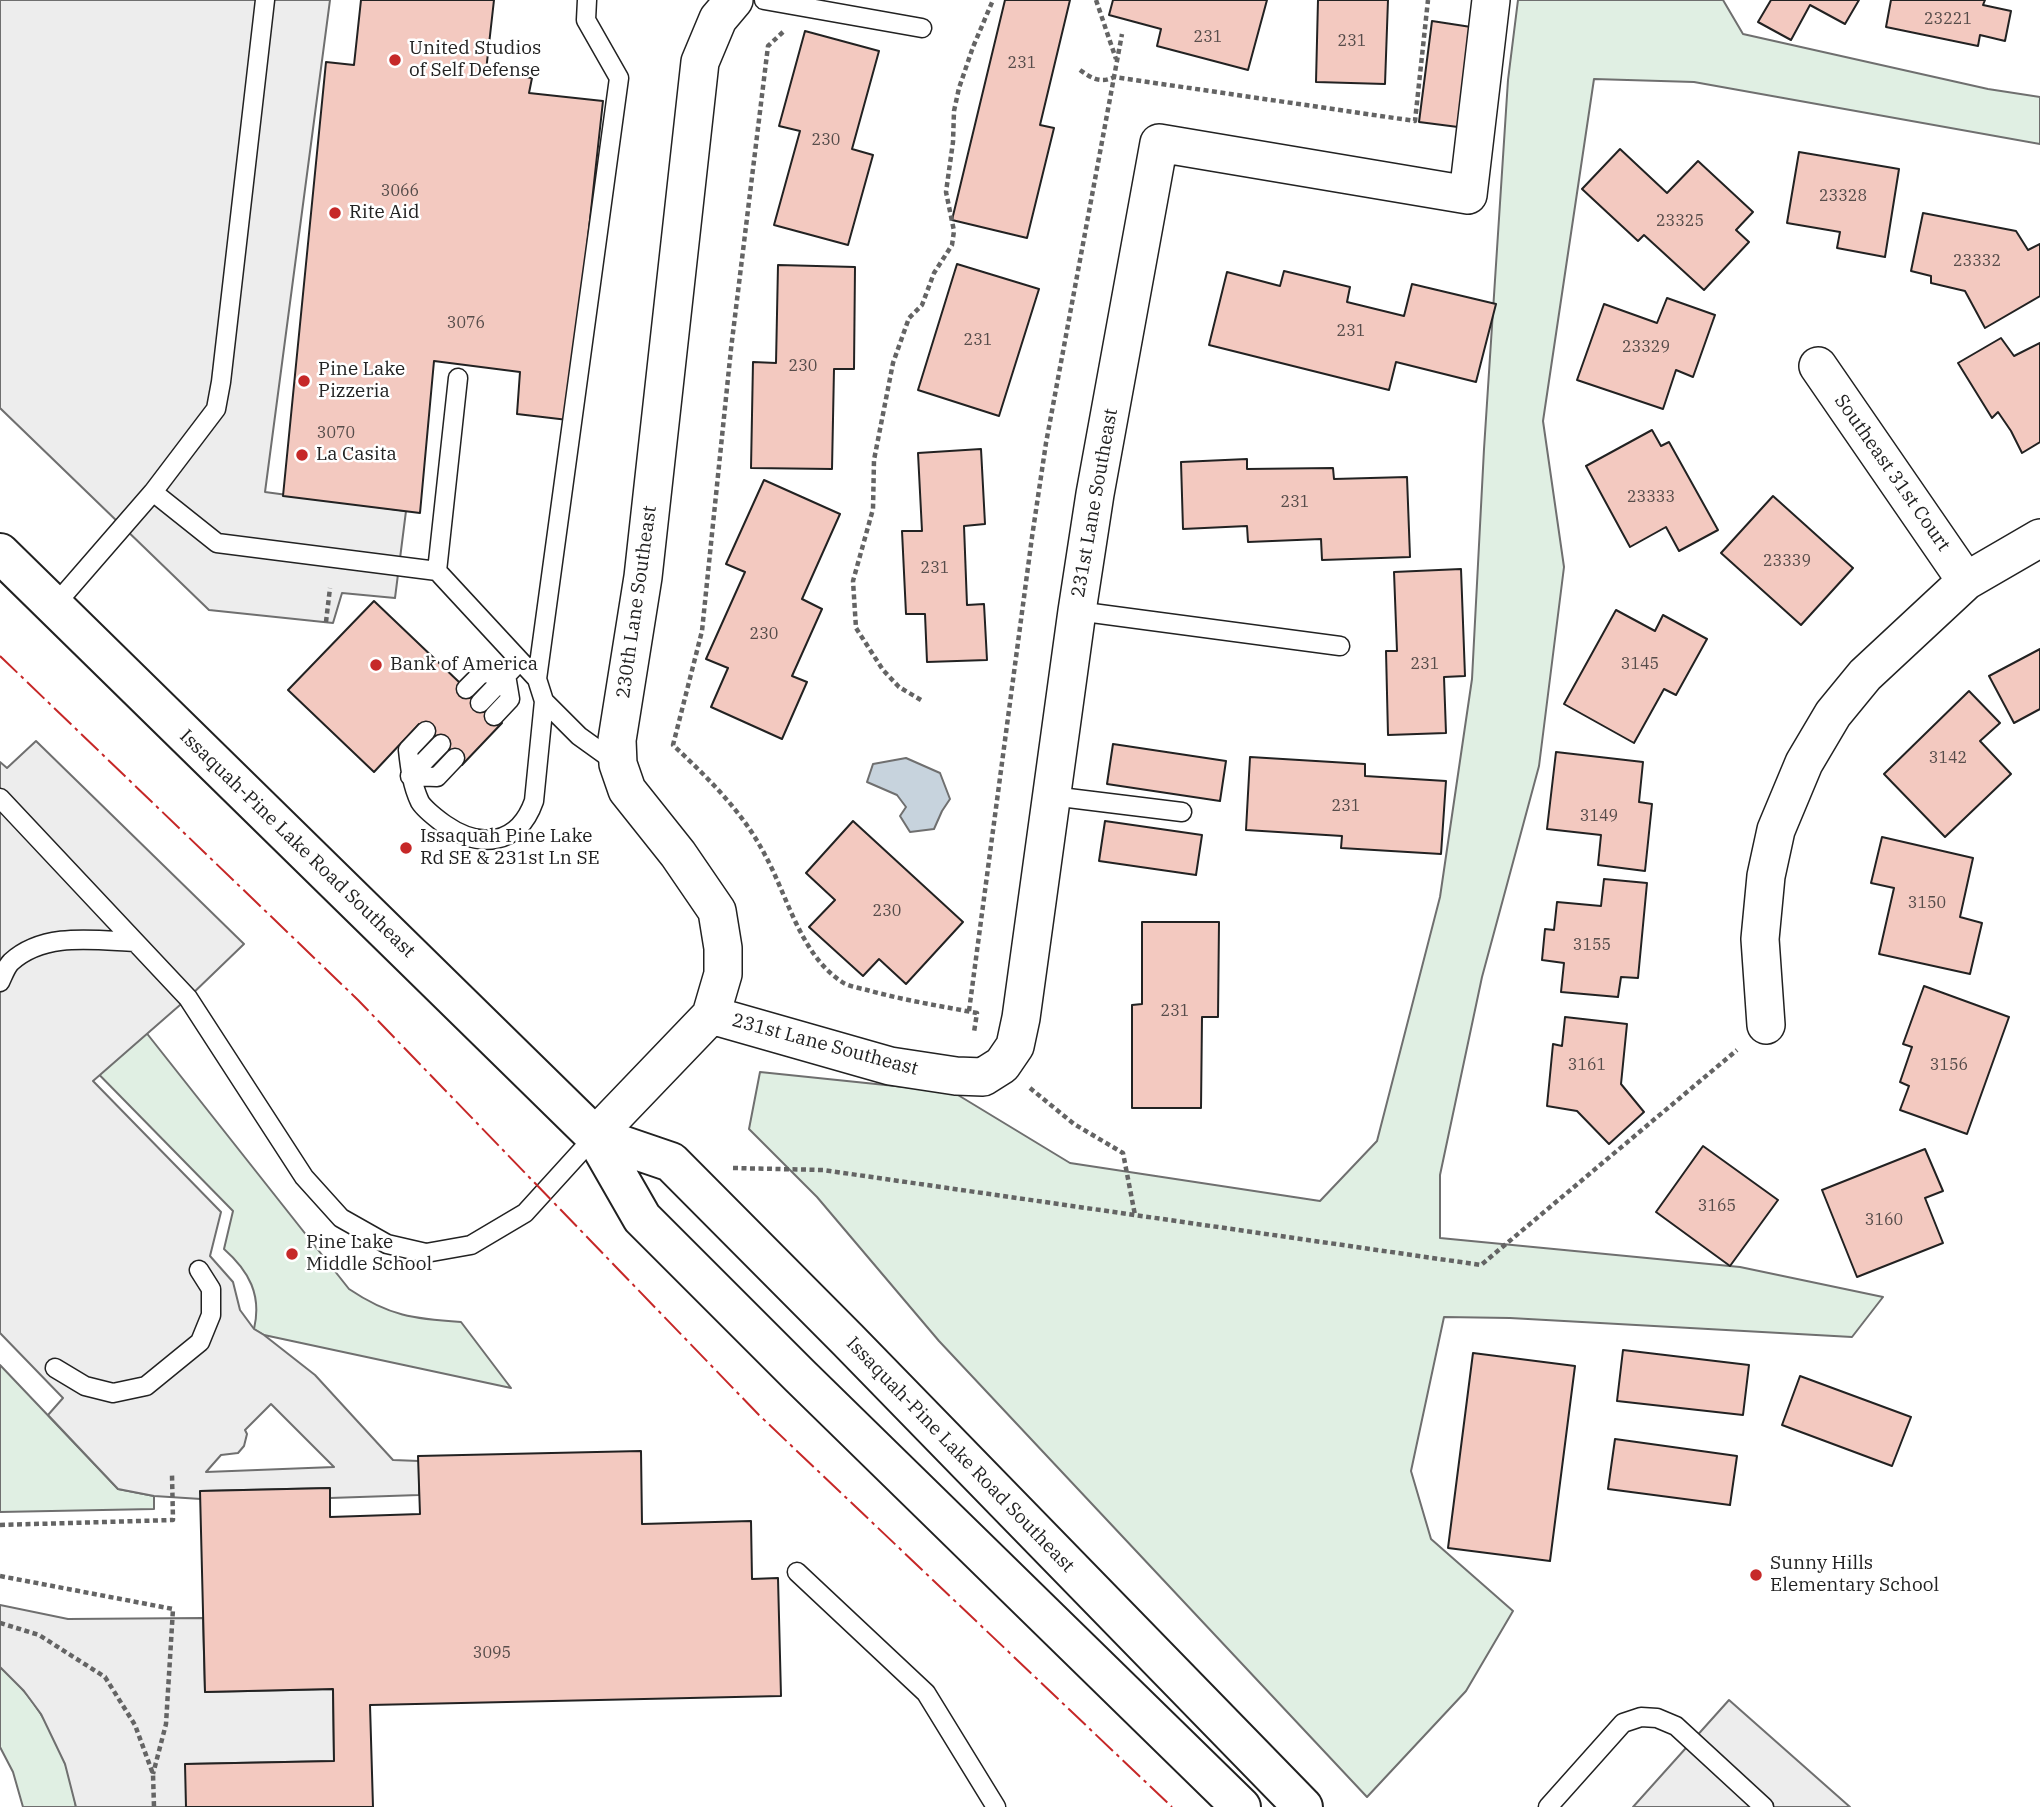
<!DOCTYPE html>
<style>
body{margin:0}
canvas{display:block;background:#fff}
</style>
<canvas width="2040" height="1807"></canvas>
<script>
const ctx = document.querySelector('canvas').getContext('2d');
ctx.lineJoin = 'round';
function fill(path, color) {
  ctx.fillStyle = color;
  ctx.fill(path, 'evenodd');
}
function strokePath(path, color, width, dash) {
  ctx.strokeStyle = color;
  ctx.lineWidth = width;
  ctx.lineCap = dash ? 'butt' : 'round';
  ctx.setLineDash(dash || []);
  ctx.stroke(path);
}
function drawText(font, color, halo, rows, align = 'center') {
  ctx.font = font + ' "IBM Plex Serif",serif';
  ctx.lineWidth = 5;
  ctx.setLineDash([]);
  ctx.textBaseline = 'middle';
  ctx.strokeStyle = halo;
  ctx.fillStyle = color;
  for (const [text, x, y, turn = 0] of rows) {
    ctx.save();
    ctx.translate(x, y);
    ctx.rotate((+turn || 0) * Math.PI / 180);
    ctx.textAlign = isNaN(turn) ? turn : align;
    if (halo) ctx.strokeText(text, 0, 0);
    ctx.fillText(text, 0, 0);
    ctx.restore();
  }
}
const green = new Path2D(`
 M1518,0H1723L1743,34L1988,89L2040,97V144L1694,82L1594,79L1543,421L1564,567L1539,766L1482,977L1440,1175V1238L1740,1267L1883,1297L1852,1337L1510,1318L1444,1317L1411,1471L1431,1539L1513,1611L1466,1691L1367,1797L939,1341L817,1197L749,1129L760,1072L953,1092L1070,1163L1320,1201L1377,1141L1440,897L1472,679L1484,449L1508,80Z
 M21,995L141,1026L349,1289C389,1316 414,1319 461,1322L511,1388L264,1335L254,1329C262,1295 249,1271 224,1249L233,1211Z
 M0,1365L118,1489L154,1496V1509L0,1512Z
 M0,1667C40,1701 69,1755 76,1807H23L13,1772L0,1747Z`);
const parking = new Path2D(`
 M0,0H330L265,492L406,511L395,598L342,593L333,623L209,610L0,408Z
 M36,741L244,944L188,998L93,1081L221,1212L210,1256L233,1282L240,1310L254,1329L264,1335L315,1375L393,1460L419,1461V1495L330,1498L329,1488L201,1491V1499L154,1496L118,1489L48,1415L63,1398L0,1333V762L7,768ZM271,1404L334,1467L206,1472L221,1455L238,1453L244,1446L247,1434L245,1430Z
 M0,1605L68,1619L203,1618L205,1692L333,1689L334,1761L186,1764V1807H76L65,1764L41,1714L24,1691L0,1667Z
 M1729,1700L1850,1807H1633Z`);
const water = new Path2D(`
 M906,758L940,773L950,799L942,811L934,829L910,832L900,816L906,807L897,795L867,782L873,764Z`);
const building = new Path2D(`
 M361,0H494L486,71L532,78L529,93L603,101L568,420L517,414L520,372L434,361L420,513L283,496L326,62L354,65Z
 M1005,0H1070L1040,125L1054,128L1027,238L952,220Z
 M1113,0H1267L1248,70L1157,46L1161,29L1109,15Z
 M1318,0H1388L1385,84L1316,82Z
 M1771,0H1859L1845,24L1810,5L1791,40L1758,22Z
 M1891,0H1985L1983,5L2011,11L2005,41L1980,35L1978,46L1886,27Z
 M1432,21L1471,27L1458,127L1419,122Z
 M805,31L879,51L852,149L873,155L848,245L774,225L800,131L779,126Z
 M1620,149L1667,193L1698,161L1753,212L1736,230L1749,242L1704,290L1644,235L1638,241L1582,189Z
 M1799,152L1899,169L1885,257L1837,248L1840,232L1787,223Z
 M1923,213L2016,231L2028,250L2040,244V296L1985,328L1965,291L1931,283V276L1911,271Z
 M957,264L1039,289L999,416L918,390Z
 M778,265L855,267L854,369H834L832,469L751,468L753,362L776,363Z
 M1284,271L1350,287L1347,302L1404,316L1412,284L1496,304L1476,382L1396,362L1389,390L1209,345L1227,272L1280,286Z
 M1667,298L1715,315L1693,377L1676,370L1663,409L1577,380L1604,304L1657,323Z
 M2001,338L2014,356L2040,343V442L2022,453L2011,431L1998,412L1992,418L1958,363Z
 M1652,430L1661,446L1669,442L1718,530L1679,551L1666,527L1630,547L1586,466Z
 M981,449L985,524L964,526L967,605L984,604L987,660L927,662L925,614H906L902,531H922L918,453Z
 M1247,459V469L1333,468L1334,479L1407,477L1410,557L1322,560L1321,539L1248,542L1247,526L1183,529L1181,462Z
 M764,480L840,514L802,599L822,609L792,676L807,682L782,739L711,707L728,668L706,659L745,572L726,564Z
 M1773,496L1853,568L1801,625L1721,553Z
 M1461,569L1465,676L1444,677L1446,733L1388,735L1386,651H1397L1394,572Z
 M374,601L502,723L462,765L419,724L374,772L288,690Z
 M1616,610L1655,631L1663,615L1707,639L1676,695L1664,689L1634,743L1564,704Z
 M2040,649V709L2014,723L1989,676Z
 M1969,691L2000,723L1980,741L2011,774L1945,837L1884,774Z
 M1113,744L1226,761L1220,801L1107,784Z
 M1556,752L1643,762L1639,802L1652,804L1645,871L1598,865L1601,835L1547,829Z
 M1250,757L1365,764V776L1446,781L1441,854L1341,848L1342,836L1246,830Z
 M853,821L963,922L906,984L879,959L863,976L809,927L835,900L806,873Z
 M1105,821L1202,835L1196,875L1099,861Z
 M1882,837L1973,858L1960,917L1982,923L1970,974L1879,954L1894,888L1871,883Z
 M1604,879L1647,883L1638,978L1621,977L1618,997L1561,992L1564,963L1542,960L1545,929L1554,930L1557,902L1601,906Z
 M1142,922H1219L1218,1017H1202L1201,1108H1132V1005L1142,1004Z
 M1924,986L2009,1017L1967,1134L1900,1110L1909,1086L1900,1082L1912,1047L1903,1044Z
 M1565,1017L1627,1024L1621,1084L1644,1112L1609,1144L1577,1111L1547,1106L1553,1044L1562,1046Z
 M1703,1146L1778,1200L1730,1266L1656,1212Z
 M1925,1149L1943,1191L1925,1198L1943,1243L1857,1277L1822,1190Z
 M1623,1350L1749,1365L1743,1415L1617,1401Z
 M1473,1353L1575,1366L1550,1561L1448,1548Z
 M1800,1376L1911,1417L1892,1466L1782,1425Z
 M1615,1439L1737,1456L1730,1505L1608,1489Z
 M641,1451L642,1524L751,1521L752,1579L778,1578L781,1696L370,1705L373,1807H186L185,1764L334,1761L333,1689L205,1692L200,1491L330,1488V1517L420,1514L418,1456Z`);
const path = new Path2D(`
 M1096,0L1116,59
 M783,32L768,46L731,349L702,631L673,745C708,778 743,812 765,855C788,897 800,954 842,982C848,986 859,988 867,990C903,1000 940,1006 977,1013L974,1032
 M1080,70C1091,78 1101,84 1114,77L1415,121L1428,0
 M326,622L330,588
 M921,700L899,687L883,670L856,628L853,581L873,509L874,460L893,363L909,318L922,305L934,273L952,245L954,231L946,192L953,142L954,111L959,88L973,47L993,0
 M969,1011L1032,537L1046,443L1122,34
 M1030,1088L1074,1124L1123,1153L1135,1215
 M733,1168L823,1170L1481,1265L1737,1050
 M0,1525L173,1520L172,1475
 M0,1576L173,1609L166,1724L153,1774
 M0,1623L39,1635L105,1677L135,1725L153,1774L154,1807`);
const service = new Path2D(`
 M764,0L922,28
 M153,492L217,543L437,571L537,679L544,701L579,736L618,764
 M437,571L458,378
 M54,606L153,492L216,409L221,382L265,0
 M1077,611L1340,646
 M537,679L619,78L586,20L587,0
 M466,689L482,673L506,675
 M480,703L520,661
 M494,716L510,699L506,675
 M426,731L408,750C410,768 412,785 420,802C425,810 436,818 444,824C480,849 518,846 534,801L544,701
 M410,776L437,777L455,758
 M410,776L441,744
 M1052,796L1182,812
 M0,798L188,998L304,1177L341,1218L387,1244L426,1253L471,1245L525,1213L595,1136
 M0,982C3,976 6,967 11,962C44,932 93,940 134,942
 M55,1368L85,1386L113,1393L146,1386L200,1342L211,1315V1289L199,1270
 M797,1572L926,1693L996,1807
 M1548,1807L1623,1723L1641,1717L1657,1718L1676,1726L1764,1807`);
const minor = new Path2D(`
 M1818,366L1966,581
 M711,1015L890,1066L956,1076L983,1077L1002,1065L1015,1046L1021,1018L1077,611L1095,494L1159,143L1468,195L1491,0
 M1766,1025L1760,939L1766,876L1776,830L1804,763L1833,714L1865,675L1966,581L2040,538
 M595,1136L711,1015L723,974V948L717,911L678,854L627,790L618,764L617,740L643,577L700,62L718,19L734,0`);
const secondary = new Path2D(`
 M0,553L595,1136L642,1218L800,1376L1241,1807
 M595,1136L671,1162L848,1340L1303,1807`);
const power = new Path2D(`
 M0,656L358,1000L759,1415L1172,1807`);
const markers = [
 [395,60,7,"#c62828"],
 [335,213,7,"#c62828"],
 [304,381,7,"#c62828"],
 [302,455,7,"#c62828"],
 [376,665,7,"#c62828"],
 [406,848,7,"#c62828"],
 [292,1254,7,"#c62828"],
 [1756,1575,7,"#c62828"]
];
const numberNames = [
 ["23221",1948,19],
 ["231",1208,37],
 ["231",1352,41],
 ["231",1022,63],
 ["230",826,140],
 ["3066",400,191],
 ["23328",1843,196],
 ["23325",1680,221],
 ["23332",1977,261],
 ["3076",466,323],
 ["231",1351,331],
 ["231",978,340],
 ["23329",1646,347],
 ["230",803,366],
 ["3070",336,433],
 ["23333",1651,497],
 ["231",1295,502],
 ["23339",1787,561],
 ["231",935,568],
 ["230",764,634],
 ["231",1425,664],
 ["3145",1640,664],
 ["3142",1948,758],
 ["231",1346,806],
 ["3149",1599,816],
 ["3150",1927,903],
 ["230",887,911],
 ["3155",1592,945],
 ["231",1175,1011],
 ["3161",1587,1065],
 ["3156",1949,1065],
 ["3165",1717,1206],
 ["3160",1884,1220],
 ["3095",492,1653]
];
const poiNames = [
 ["United Studios",409,49],
 ["of Self Defense",409,71],
 ["Rite Aid",349,213],
 ["Pine Lake",318,370],
 ["Pizzeria",318,392],
 ["La Casita",316,455],
 ["Bank of America",390,665],
 ["Issaquah Pine Lake",420,837],
 ["Rd SE & 231st Ln SE",420,859],
 ["Pine Lake",306,1243],
 ["Middle School",306,1265],
 ["Sunny Hills",1770,1564],
 ["Elementary School",1770,1586]
];
const streetNames = [
 ["Southeast 31st Court",1892,473,55],
 ["231st Lane Southeast",1095,503,-80],
 ["230th Lane Southeast",637,602,-82],
 ["Issaquah-Pine Lake Road Southeast",297,844,44],
 ["231st Lane Southeast",825,1045,15],
 ["Issaquah-Pine Lake Road Southeast",960,1455,46]
];
fill(green, '#e0efe3');
strokePath(green, '#6f6f6f', 2);
fill(parking, '#ededed');
strokePath(parking, '#6f6f6f', 2);
fill(water, '#c7d3dd');
strokePath(water, '#6f6f6f', 2);
fill(building, '#f3c9c0');
strokePath(building, '#222', 2);
strokePath(service, '#222', 21);
strokePath(minor, '#222', 40);
strokePath(secondary, '#222', 42);
strokePath(path, '#646464', 4.5, [5, 3.5]);
strokePath(service, '#fff', 18);
strokePath(minor, '#fff', 37);
strokePath(secondary, '#fff', 38);
strokePath(power, '#c62828', 2, [24, 5, 3.5, 5]);
for (const [x, y, r, color] of markers) {
  const dot = new Path2D();
  dot.arc(x, y, r, 0, 2 * Math.PI);
  ctx.fillStyle = color;
  ctx.fill(dot);
  strokePath(dot, '#fff', 2.5);
}
drawText('16px', '#564c4a', null, numberNames);
drawText('19px', '#222', '#fff', poiNames, 'left');
drawText('19px', '#222', '#fff', streetNames);
</script>
